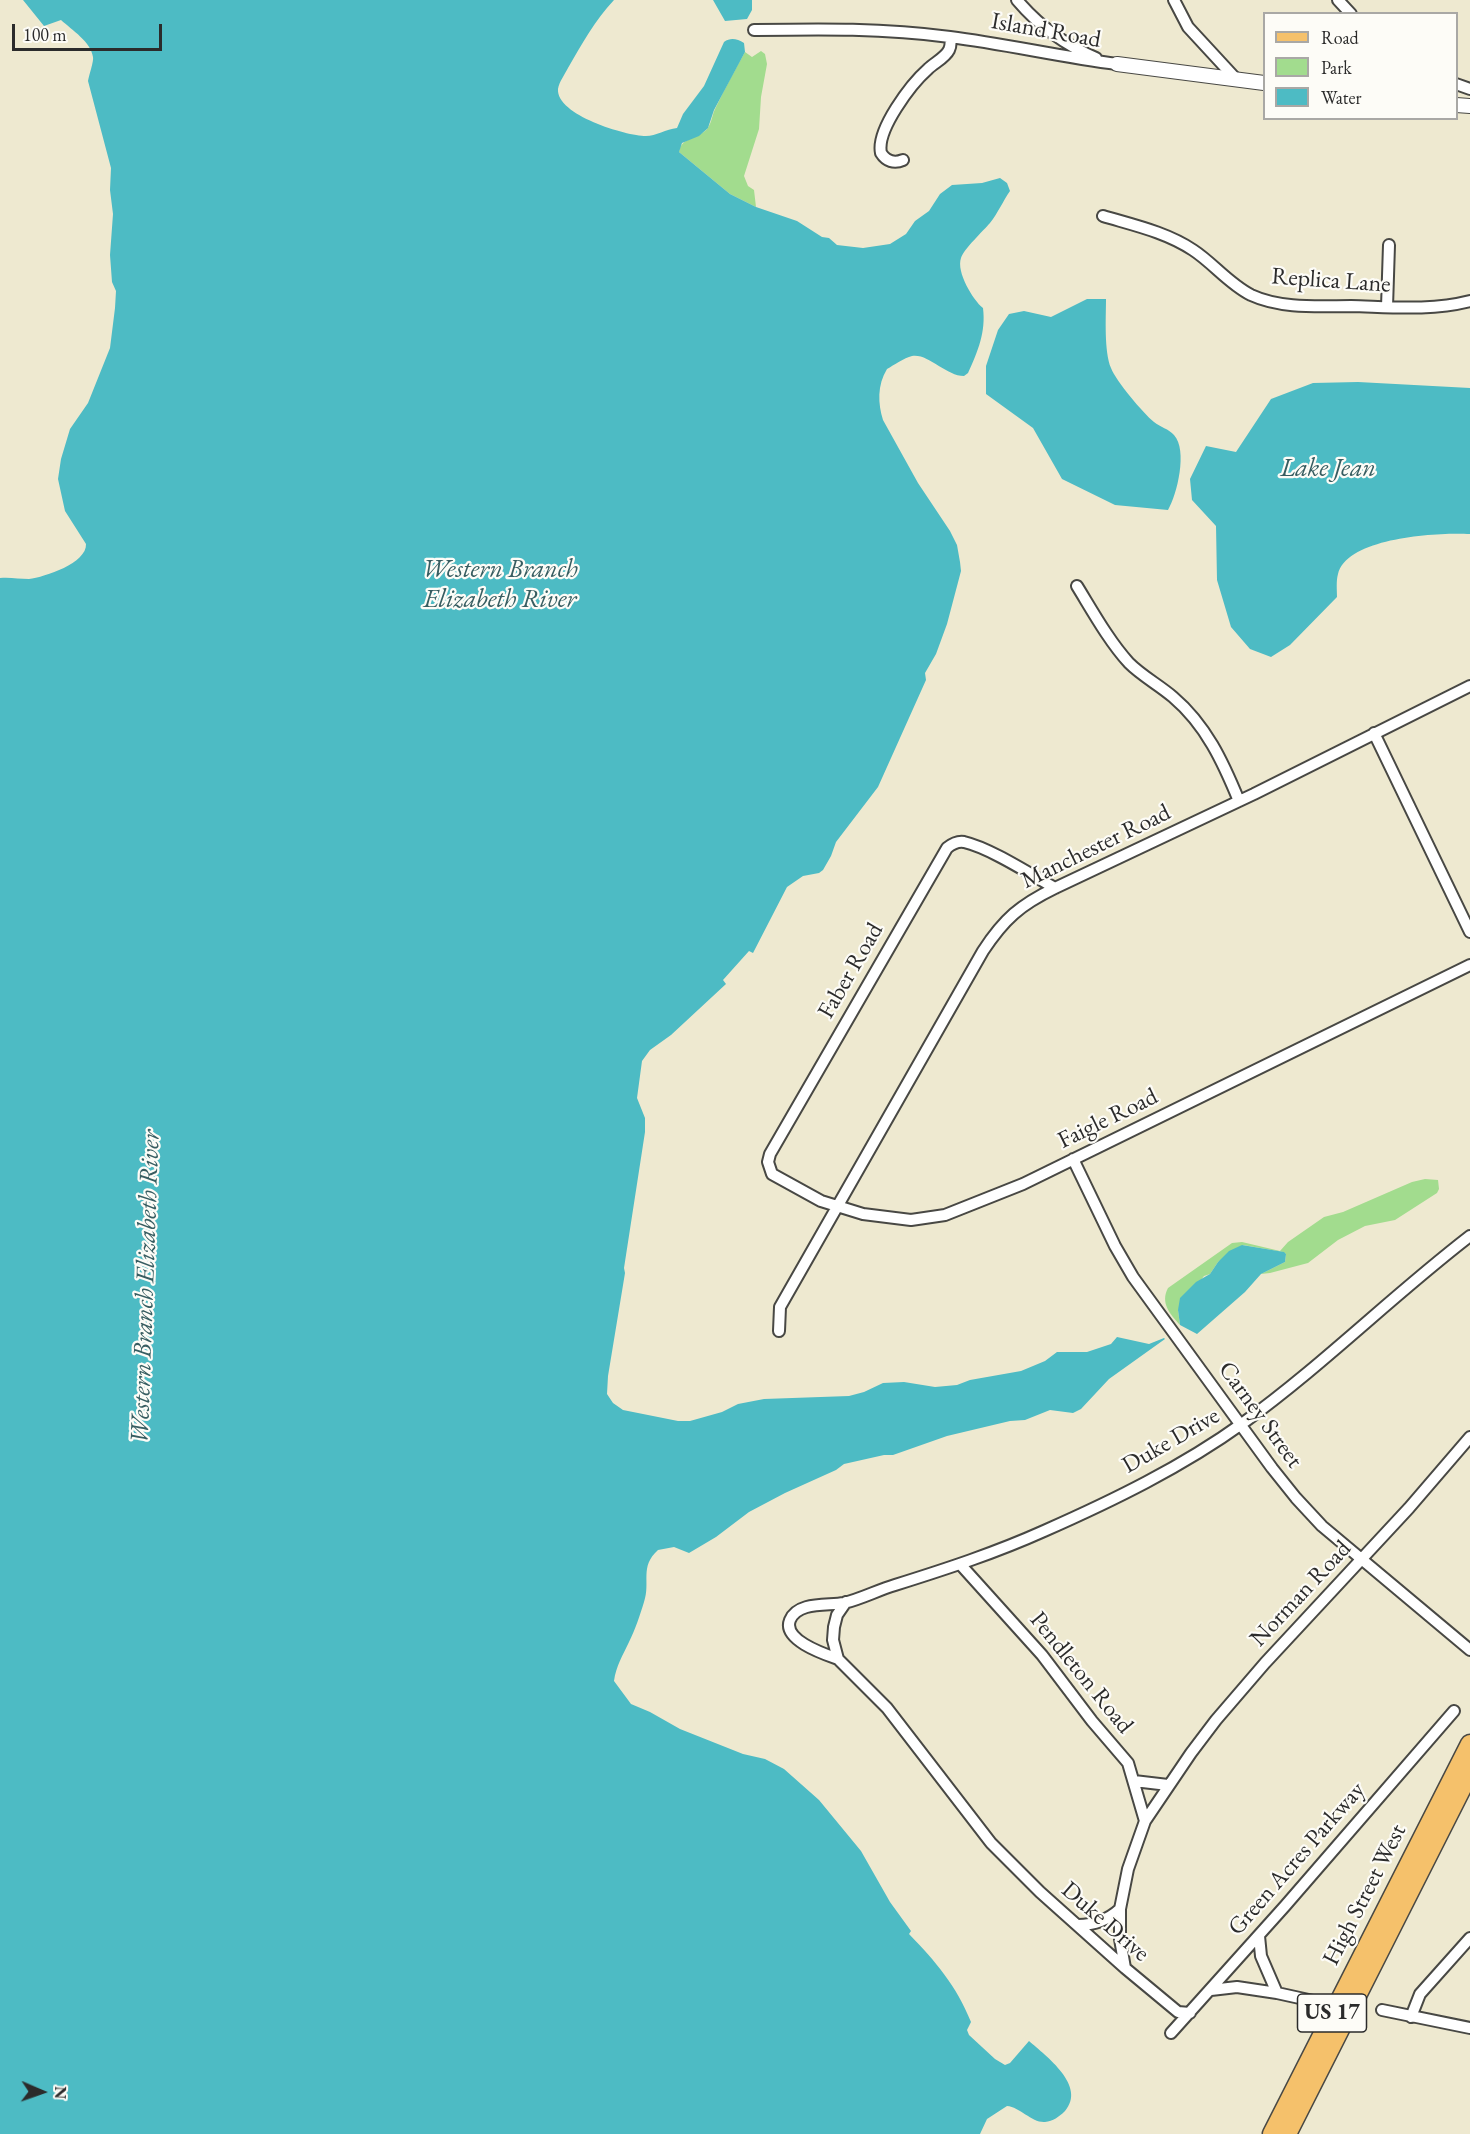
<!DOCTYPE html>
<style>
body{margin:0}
#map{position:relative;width:1470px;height:2134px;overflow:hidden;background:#eee9d0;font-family:"EB Garamond",serif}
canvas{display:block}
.legend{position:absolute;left:1263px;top:12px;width:195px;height:108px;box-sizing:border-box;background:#fdfcf7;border:2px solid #a9a8a5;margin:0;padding:8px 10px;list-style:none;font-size:18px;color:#2b2b2b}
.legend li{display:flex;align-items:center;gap:12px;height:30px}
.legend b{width:30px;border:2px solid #a9a8a5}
.north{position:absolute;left:12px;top:2062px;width:60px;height:60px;-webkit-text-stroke:4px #fdfcf7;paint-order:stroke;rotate:92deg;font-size:16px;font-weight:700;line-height:24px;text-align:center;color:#2b2b2b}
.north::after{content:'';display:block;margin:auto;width:21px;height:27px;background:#2b2b2b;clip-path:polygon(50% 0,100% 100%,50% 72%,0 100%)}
.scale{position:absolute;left:12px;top:24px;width:150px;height:27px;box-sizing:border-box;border:3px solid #2b2b2b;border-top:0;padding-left:8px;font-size:18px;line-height:21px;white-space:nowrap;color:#2b2b2b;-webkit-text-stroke:4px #fdfcf7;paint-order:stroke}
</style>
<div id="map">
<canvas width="1470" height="2134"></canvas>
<ul class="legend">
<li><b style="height:8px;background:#f5c16b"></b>Road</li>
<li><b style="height:16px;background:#a2dc8e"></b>Park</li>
<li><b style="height:16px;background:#4dbbc4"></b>Water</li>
</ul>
<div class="north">N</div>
<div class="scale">100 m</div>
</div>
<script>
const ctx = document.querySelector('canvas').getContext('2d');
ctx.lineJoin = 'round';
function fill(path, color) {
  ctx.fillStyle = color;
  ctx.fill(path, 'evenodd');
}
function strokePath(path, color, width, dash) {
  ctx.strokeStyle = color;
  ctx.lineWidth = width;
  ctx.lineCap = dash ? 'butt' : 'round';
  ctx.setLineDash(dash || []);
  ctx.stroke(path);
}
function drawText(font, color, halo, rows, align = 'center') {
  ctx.font = font + ' "EB Garamond",serif';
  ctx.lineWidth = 4.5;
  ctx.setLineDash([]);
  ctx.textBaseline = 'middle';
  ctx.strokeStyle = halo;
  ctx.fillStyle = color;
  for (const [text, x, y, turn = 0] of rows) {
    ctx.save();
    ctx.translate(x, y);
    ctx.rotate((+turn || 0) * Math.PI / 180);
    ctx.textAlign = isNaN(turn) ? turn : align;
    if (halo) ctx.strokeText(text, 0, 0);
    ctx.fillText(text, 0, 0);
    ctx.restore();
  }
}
const green = new Path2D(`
 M761,51L765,54L767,64L761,97L759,129L744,176L748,186L754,190L756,207L730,194L679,152C681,137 698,139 707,129C712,123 712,114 716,107C725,88 735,70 745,52L752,57Z
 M1425,1179L1438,1180L1439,1189L1437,1193L1395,1220L1365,1226L1338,1240L1308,1263L1270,1273L1261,1274L1285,1262L1286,1254L1283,1252L1243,1245L1218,1262L1210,1274L1204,1276L1178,1310L1180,1325C1170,1314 1160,1303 1168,1288L1232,1243L1242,1242L1280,1251L1288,1242L1324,1217L1343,1212L1412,1182Z`);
const water = new Path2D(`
 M23,0H614C595,20 582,44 568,68C565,74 559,82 558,89C556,115 626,136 646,136C656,136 666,129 677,128L683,114L704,86L724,42C731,37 737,39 744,43L745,52L714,110L708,128L699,136L682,143L679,152L730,194L756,207L797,221L822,237L829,238L837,245L863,248L890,244L906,234L915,221L929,211L940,194L952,185L982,183L1000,178L1007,183L1010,191C1003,201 998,213 990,223C983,231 964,249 961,258C956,272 973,300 983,308C986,332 978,351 968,373L964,376C946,376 928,353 912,356C904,358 894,365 887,369C877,385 878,404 883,420L918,483L950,531L957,545L960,562L961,571L947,624L936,654L925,673L926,680L878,787L836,842L831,856L823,870L819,873L803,876L787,887L753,953L749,951L723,980L726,984L671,1035L650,1050L642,1061L637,1098L645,1118V1132L624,1268L625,1273L608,1376L607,1394L613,1403L623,1410L678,1421H690L722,1412L738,1404L764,1399L849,1396L864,1392L883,1383L904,1382L935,1387L957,1385L970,1380L1021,1371L1045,1361L1057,1352H1087L1111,1344L1117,1337L1149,1344L1164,1338L1165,1339L1109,1379L1081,1409L1073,1413L1050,1410L1025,1420L1010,1421L947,1436L893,1455H884L844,1464L836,1470L785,1493L749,1512L716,1537L689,1553L674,1547L658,1550C639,1567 651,1582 644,1602C640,1615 635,1630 629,1642C623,1655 616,1666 614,1681L631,1704L650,1712L680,1729L743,1754L765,1759L784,1769L819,1800L861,1851L890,1902L911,1931L909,1934C936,1962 956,1985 971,2022L967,2030L969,2035L995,2059L1005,2065L1010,2063L1029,2041C1046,2056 1087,2086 1065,2111C1059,2117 1053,2121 1045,2122C1032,2123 1020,2107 1007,2106L987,2119L980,2134H0V578C10,577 19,579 29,579C45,577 87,563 86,544L65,511L58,479L61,459L70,429L88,403L110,348L115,308L116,291L112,282L110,255L113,214L110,190L111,168L88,81C89,75 94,61 93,57C91,42 72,30 61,20L44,26Z
 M713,0H752V10L747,19L725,21Z
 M1087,299H1106C1106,318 1104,351 1111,368C1116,381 1143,413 1154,422C1160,427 1169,429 1174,435C1188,450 1177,495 1168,510L1115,505L1062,479L1033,428L986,394V366L998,330L1009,314L1024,311L1051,317Z
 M1358,382L1470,388V534C1439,532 1347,537 1338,574C1336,581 1337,590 1337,597L1290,645L1271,657L1250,649L1231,627L1217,580L1216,526L1192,500L1190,479L1206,446L1236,452L1271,399L1313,383Z
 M1242,1245L1284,1252L1286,1254L1285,1262L1261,1274L1245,1292L1197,1334L1180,1325L1178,1310L1180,1298L1196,1282L1210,1274L1218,1262L1229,1251Z`);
const minor = new Path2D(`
 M1017,0C1039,26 1065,45 1096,58
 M1174,0L1188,27L1236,79
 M1338,0L1351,14
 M754,30C821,29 883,28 950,37C1006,44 1061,57 1117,64
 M1456,84L1470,89
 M903,160C894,164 886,161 881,153C876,130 911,84 928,69C934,63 945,58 949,50C951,46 951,42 950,37
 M1103,216C1133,225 1166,232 1193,250C1213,263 1229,284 1251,295C1281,309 1319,306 1351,306C1391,307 1431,311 1470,301
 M1387,307L1389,245
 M1077,586C1093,612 1109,641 1129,663C1142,676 1159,685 1173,697C1206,725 1223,762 1239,801
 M1374,733L1470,932
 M1055,888C1030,874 990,848 964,842C958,841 952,844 947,848L770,1154L768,1162L772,1174L821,1201L863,1214L911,1220L945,1215L1023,1184L1470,965
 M1073,1159L1115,1246L1133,1277L1272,1468L1296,1498L1322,1526L1470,1650
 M779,1331L780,1307L983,951C1004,919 1020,905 1055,888L1254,794L1470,686
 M960,1564L1042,1655L1092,1721L1128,1763L1145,1821
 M846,1602L837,1615L834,1627L833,1640L838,1659L887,1708L991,1843L1040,1892L1125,1968L1178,2012L1190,2013
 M838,1659C824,1654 782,1640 790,1620C798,1601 828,1606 844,1603C861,1599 878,1590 895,1585C946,1569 995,1553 1044,1531C1112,1501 1182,1467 1243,1423C1322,1366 1392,1296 1470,1236
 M1134,1781L1168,1785
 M1078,1925C1095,1925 1108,1920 1120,1909
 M1259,1936L1261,1956L1277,1993
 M1125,1968L1120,1939V1909L1128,1869L1145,1821L1191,1753L1216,1720L1265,1663L1409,1508L1470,1437
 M1211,1990L1237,1987L1277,1993L1336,2006
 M1382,2010L1470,2028
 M1411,2017L1420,1994L1470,1938
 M1171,2033L1285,1906L1454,1711`);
const tertiary = new Path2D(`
 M1117,64L1264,83
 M1456,105L1470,106`);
const primary = new Path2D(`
 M1272,2134L1470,1744
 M1287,2134L1470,1772`);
const shields = [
 [1332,2013,69]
];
const shieldNames = [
 ["US 17",1332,2013]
];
const streetNames = [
 ["Island Road",1046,31,10],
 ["Replica Lane",1331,281,4],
 ["Manchester Road",1096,847,-26],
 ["Faber Road",851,971,-60],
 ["Faigle Road",1108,1119,-26],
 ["Carney Street",1260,1415,54],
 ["Duke Drive",1171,1441,-30],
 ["Norman Road",1301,1594,-47],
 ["Pendleton Road",1081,1673,51],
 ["Green Acres Parkway",1297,1859,-49],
 ["High Street West",1365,1895,-63],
 ["Duke Drive",1105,1922,41]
];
const waterNames = [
 ["Lake Jean",1328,469],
 ["Western Branch",500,570],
 ["Elizabeth River",500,600],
 ["Western Branch Elizabeth River",146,1287,-88]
];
fill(green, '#a2dc8e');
fill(water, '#4dbbc4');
strokePath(minor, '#484844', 14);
strokePath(tertiary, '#484844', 16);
strokePath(primary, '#484844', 21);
strokePath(minor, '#fff', 10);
strokePath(tertiary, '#fff', 14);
strokePath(primary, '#f5c16b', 18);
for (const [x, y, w] of shields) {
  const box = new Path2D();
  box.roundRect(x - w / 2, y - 19, w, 38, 4.5);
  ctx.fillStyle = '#fdfcf7';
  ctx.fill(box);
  strokePath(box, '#2b2b2b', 1.5);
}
drawText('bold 22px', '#2b2b2b', null, shieldNames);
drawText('24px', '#2b2b2b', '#fdfcf7', streetNames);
drawText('italic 26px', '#375d61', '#fdfcf7', waterNames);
</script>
